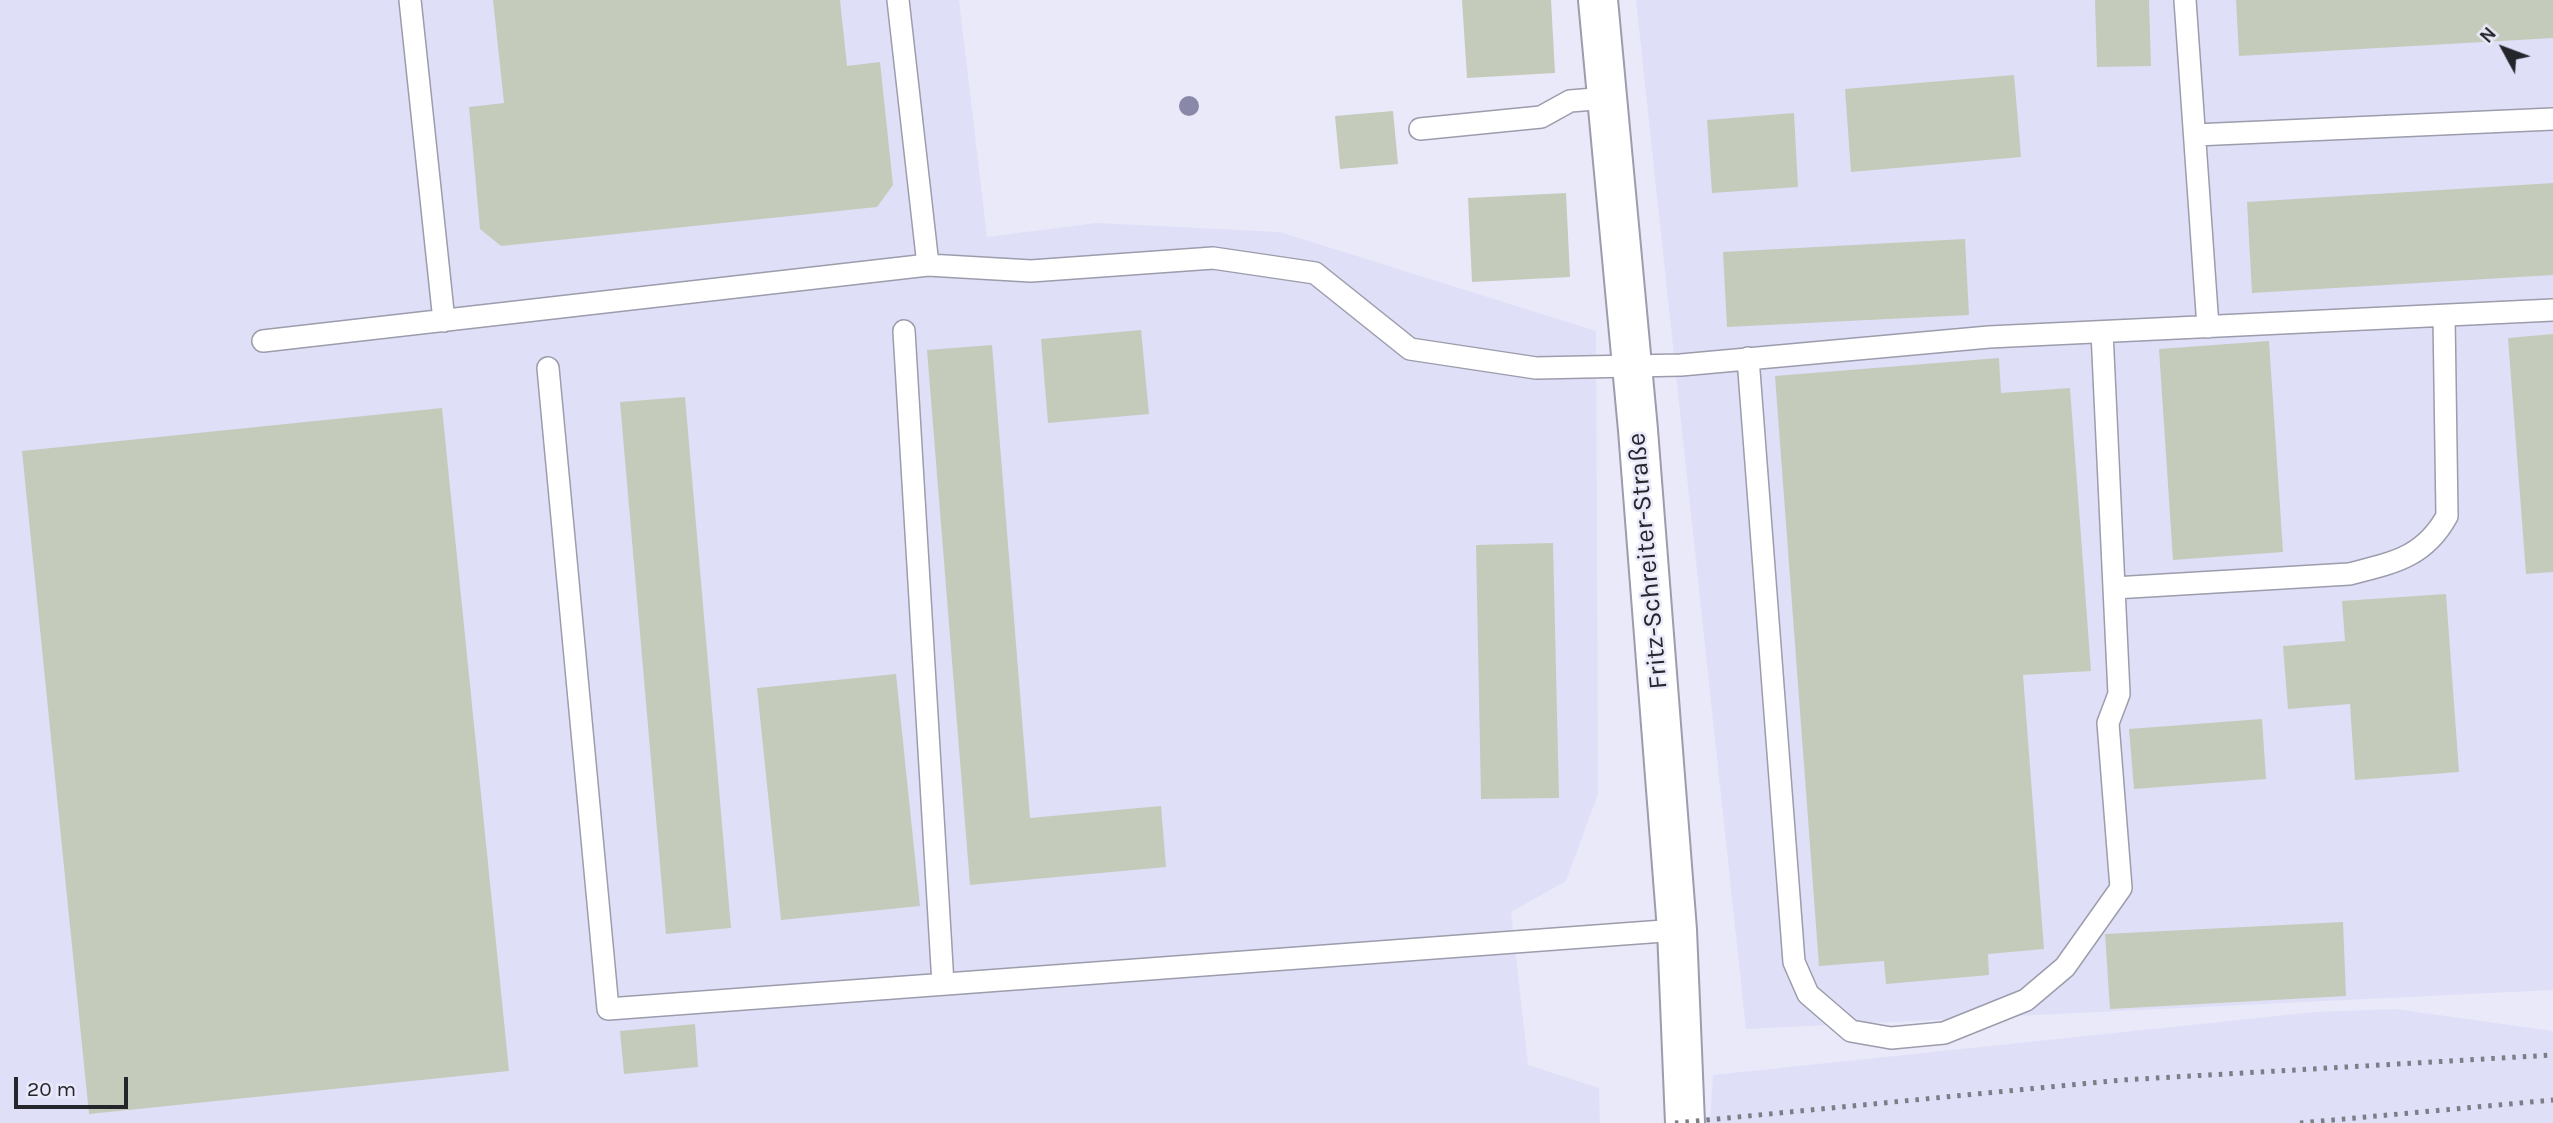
<!DOCTYPE html>
<meta charset="utf-8">
<style>
body{margin:0}
#map{position:relative;width:2553px;height:1123px;overflow:hidden;background:#e9e9fa;font-family:Karla,sans-serif}
canvas{display:block}
.north{position:absolute;left:2469px;top:14px;width:70px;height:70px;-webkit-text-stroke:5px #e9e9fa;paint-order:stroke;rotate:311deg;font-size:19px;font-weight:700;line-height:28px;text-align:center;color:#25252c}
.north::after{content:'';display:block;margin:auto;width:24px;height:32px;background:#25252c;clip-path:polygon(50% 0,100% 100%,50% 72%,0 100%)}
.scale{position:absolute;left:14px;top:1077px;width:114px;height:32px;box-sizing:border-box;border:4px solid #25252c;border-top:0;padding-left:9px;font-size:21px;line-height:24px;white-space:nowrap;color:#25252c;-webkit-text-stroke:5px #e9e9fa;paint-order:stroke}
</style>
<div id="map">
<canvas width="2553" height="1123"></canvas>
<div class="north">N</div>
<div class="scale">20 m</div>
</div>
<script>
const ctx = document.querySelector('canvas').getContext('2d');
ctx.lineJoin = 'round';
function fill(path, color) {
  ctx.fillStyle = color;
  ctx.fill(path, 'evenodd');
}
function strokePath(path, color, width, dash) {
  ctx.strokeStyle = color;
  ctx.lineWidth = width;
  ctx.lineCap = dash ? 'butt' : 'round';
  ctx.setLineDash(dash || []);
  ctx.stroke(path);
}
function drawText(font, color, halo, rows, align = 'center') {
  ctx.font = font + ' Karla,sans-serif';
  ctx.lineWidth = 5;
  ctx.setLineDash([]);
  ctx.textBaseline = 'middle';
  ctx.strokeStyle = halo;
  ctx.fillStyle = color;
  for (const [text, x, y, turn = 0] of rows) {
    ctx.save();
    ctx.translate(x, y);
    ctx.rotate((+turn || 0) * Math.PI / 180);
    ctx.textAlign = isNaN(turn) ? turn : align;
    if (halo) ctx.strokeText(text, 0, 0);
    ctx.fillText(text, 0, 0);
    ctx.restore();
  }
}
const built = new Path2D(`
 M0,0H959L987,237L1096,223L1280,232L1596,331L1598,794L1566,881L1511,912L1528,1065L1599,1088L1600,1123H0Z
 M1636,0H2553V990L1746,1029Z
 M2395,1009L2553,1031V1123H1710L1713,1075L2315,1012Z`);
const building = new Path2D(`
 M493,0H840L847,66L880,62L893,185L877,207L501,246L480,229L469,107L504,103Z
 M1462,0H1551L1555,73L1467,78Z
 M2095,0H2149L2151,66L2097,67Z
 M2236,0H2553V38L2239,56Z
 M2014,75L2021,157L1851,172L1845,89Z
 M1393,111L1398,164L1340,169L1335,116Z
 M1794,113L1798,187L1712,193L1707,120Z
 M2553,183V275L2252,293L2247,202Z
 M1566,193L1570,277L1472,282L1468,198Z
 M1965,239L1969,315L1727,327L1723,252Z
 M1141,330L1149,414L1048,423L1041,339Z
 M2553,334V572L2526,574L2508,338Z
 M2269,341L2283,552L2173,560L2159,349Z
 M992,345L1030,818L1161,806L1166,867L970,885L927,350Z
 M1999,358L2001,393L2070,388L2091,671L2023,675L2044,949L1988,954L1989,975L1886,984L1884,961L1819,966L1775,376Z
 M685,397L731,928L666,934L620,402Z
 M442,408L509,1071L89,1114L22,451Z
 M1553,543L1559,798L1481,799L1476,545Z
 M2446,594L2459,772L2355,780L2350,704L2288,709L2283,646L2345,641L2342,601Z
 M896,674L920,906L781,920L757,688Z
 M2262,719L2266,779L2134,789L2129,729Z
 M2343,922L2346,996L2110,1009L2105,934Z
 M695,1024L698,1067L624,1074L620,1031Z`);
const lane = new Path2D(`
 M410,0L444,321
 M898,0L928,265
 M2185,0L2208,327
 M1420,129L1541,117L1570,101L1607,98
 M2195,135L2553,119
 M904,331L943,984
 M263,341L928,265L1031,271L1213,258L1315,273L1410,349L1536,368L1681,365L1989,337L2553,310
 M1748,358L1794,962L1808,994L1851,1031L1891,1038L1944,1033L2026,1000L2065,967L2121,888L2108,723L2119,694L2102,332
 M548,368L608,1009L1677,930
 M2114,588L2349,574C2392,563 2424,558 2447,516L2444,316`);
const street = new Path2D(`
 M1598,0L1638,430L1677,930L1685,1123`);
const rail = new Path2D(`
 M1675,1123L2122,1080L2553,1055
 M2300,1123L2553,1100`);
const trees = [
 [1189,106]
];
const streetNames = [
 ["Fritz-Schreiter-Straße",1648,561,-95]
];
fill(built, '#dfdff8');
fill(building, '#c5cbbb');
strokePath(lane, '#9c9cac', 24);
strokePath(street, '#9c9cac', 42);
strokePath(lane, '#fff', 21);
strokePath(street, '#fff', 38);
strokePath(rail, '#7d7d88', 5, [3.5, 7]);
ctx.fillStyle = '#8a88a8';
for (const [x, y] of trees) {
  ctx.beginPath();
  ctx.arc(x, y, 10, 0, 2 * Math.PI);
  ctx.fill();
}
drawText('26px', '#25252c', '#e9e9fa', streetNames);
</script>
